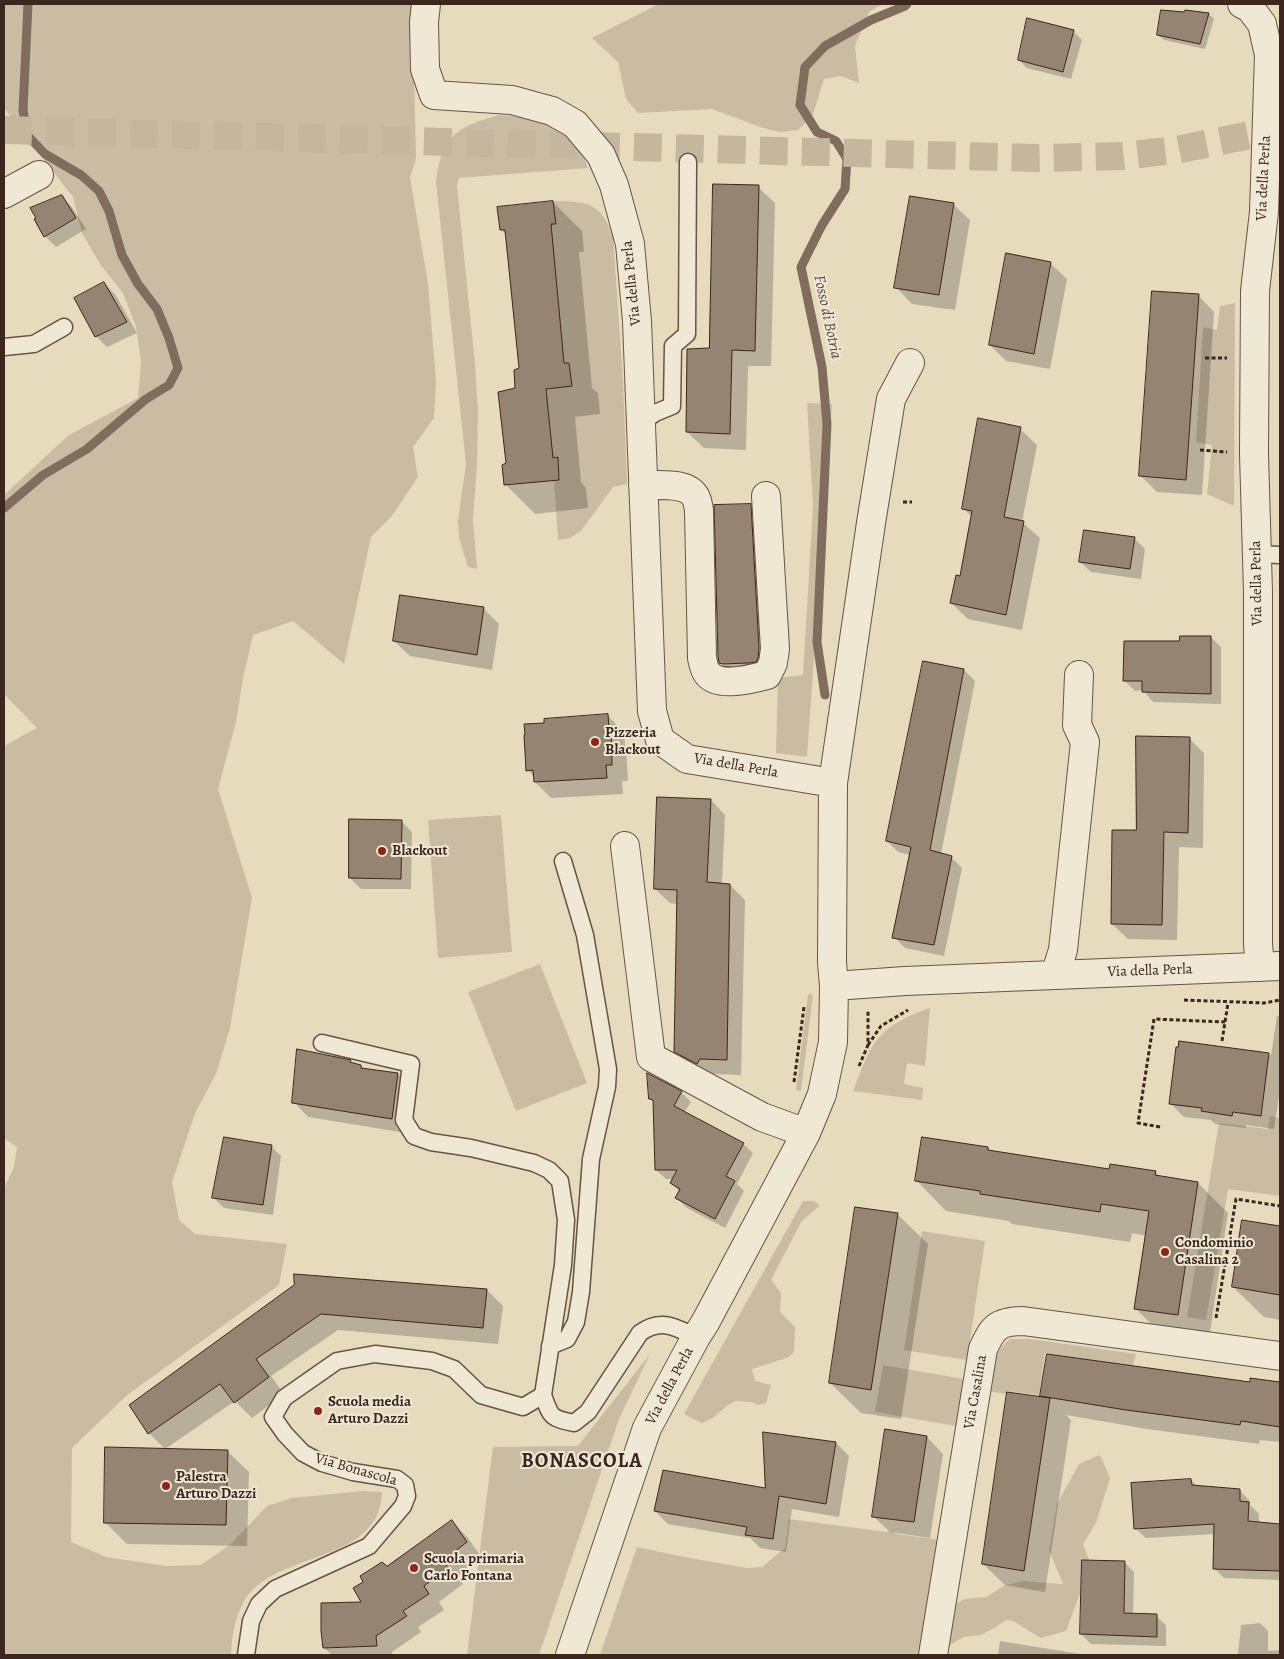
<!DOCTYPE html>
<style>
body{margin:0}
#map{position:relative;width:1284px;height:1659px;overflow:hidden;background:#e7dbbe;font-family:Alegreya,serif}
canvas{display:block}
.frame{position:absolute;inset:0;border:5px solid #3d261e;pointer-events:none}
</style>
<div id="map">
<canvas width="1284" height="1659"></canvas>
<div class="frame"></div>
</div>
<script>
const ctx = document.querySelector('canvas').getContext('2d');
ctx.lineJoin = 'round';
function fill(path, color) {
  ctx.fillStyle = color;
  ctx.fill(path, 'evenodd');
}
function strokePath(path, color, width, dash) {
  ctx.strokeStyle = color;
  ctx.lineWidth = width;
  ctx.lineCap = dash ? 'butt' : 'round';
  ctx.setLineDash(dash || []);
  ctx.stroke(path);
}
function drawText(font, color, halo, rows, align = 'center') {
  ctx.font = font + ' Alegreya,serif';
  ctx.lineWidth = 4;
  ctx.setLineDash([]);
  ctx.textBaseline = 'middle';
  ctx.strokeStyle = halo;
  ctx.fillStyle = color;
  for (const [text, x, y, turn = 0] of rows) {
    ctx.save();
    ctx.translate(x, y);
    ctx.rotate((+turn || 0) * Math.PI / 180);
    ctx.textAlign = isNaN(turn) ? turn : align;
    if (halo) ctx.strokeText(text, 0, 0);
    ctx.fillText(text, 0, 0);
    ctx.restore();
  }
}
const green = new Path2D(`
 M4,4H417L414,73L416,158L410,178L428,283L436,381L434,418L413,447L418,477L391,517L371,537L344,664L293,621L253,635L243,678L236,722L218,789L252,898L230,1028L216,1074L195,1113L172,1182L179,1220L195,1234L287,1244L279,1285L126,1396L72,1448L71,1542L106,1557L166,1566L201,1565L231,1544L267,1506L292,1498L363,1491L382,1492C380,1566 272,1549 243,1603C234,1622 232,1635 231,1655H4V1188L14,1167L17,1147L4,1138V746L37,728L4,694V495L69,435L138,398L141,362L136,327L123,293L100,264L82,233L73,197L4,108Z
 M659,4H883L869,12L855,46L859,83L841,76L824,79L812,117L798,130L780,132L763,128L712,109L638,113L626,99L618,62L592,38Z
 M500,115C540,118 574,125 588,168L459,178L457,186L475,364L478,412L477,465L473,519L477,569L468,567L459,538L458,520L466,464L436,182C441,136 457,126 500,115Z
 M553,201C587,202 600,201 613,236L623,381L627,484L613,487L581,531L570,538L558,540L554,480L559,479L558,458H553L546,389L572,385L569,363H564L551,224L556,223Z
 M1235,303L1234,506L1207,494L1212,445L1196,442L1203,327L1217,330L1220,306Z
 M807,403L832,404L807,757L776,753L778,678L803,675L813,506Z
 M501,815L512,952L438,958L428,820Z
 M540,964L587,1083L516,1111L468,992Z
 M808,994L813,995L801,1091L796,1090Z
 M930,1008L925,1066L907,1063L904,1084L923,1088L922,1100L853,1091C859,1077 864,1060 872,1047C885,1026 907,1016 930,1008Z
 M1270,1116L1280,1118V1196L1228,1189L1206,1320L1187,1317L1219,1123L1268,1129Z
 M803,1201H813L820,1205L801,1222L771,1280L781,1293L780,1312L795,1327L794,1352L789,1357L752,1369L755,1381L771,1385L766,1403L758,1405L751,1402L736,1401L728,1405L713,1418L702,1423L684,1414Z
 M922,1231L985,1241L967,1360L904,1350Z
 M1010,1339H1030L1136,1354L1133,1366L1045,1353L1039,1395L1007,1391L1006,1394L987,1391C992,1371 993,1352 1010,1339Z
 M650,1354L619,1419L539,1655H467L493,1447L578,1446Z
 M883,1365L964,1379L956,1426L875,1412Z
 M1100,1455L1110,1478L1096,1523L1083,1544L1091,1565L1066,1631L1041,1638L1013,1621L1006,1620L996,1627L981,1635L964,1637L943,1649L923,1655H600L637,1547L679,1556L747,1568L762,1567L785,1548L789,1519L886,1532L891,1531L897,1534L941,1540L945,1609L965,1599L986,1597L1005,1585L1024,1581L1063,1584L1049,1550L1057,1504L1079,1464Z`);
const shadow = new Path2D(`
 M1186,11L1209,14L1214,19L1205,49L1164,40L1158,35L1185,14Z
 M1073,31L1082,40L1071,79L1027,68L1019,60Z
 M758,187L775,203L771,366H748L746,450L704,448L687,432Z
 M61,196L72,207L86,229L56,247L45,236Z
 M553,202L582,231L584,252H579L592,388L598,393L600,414L575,417L581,482L586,488L588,508L535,514L506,485L503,465L507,464L520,369L506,235L501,229Z
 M953,204L970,220L955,310L912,304L896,287Z
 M1050,263L1067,279L1050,369L1006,361L990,345Z
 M104,283L115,294L137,333L107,347L96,336Z
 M1198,295L1214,312L1202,495L1157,492L1141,476Z
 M1020,429L1037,445L1022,522L1040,538L1022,630L968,619L951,603L961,577L972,517L963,508Z
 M750,505L767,521L775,665L739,680L720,661Z
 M1134,538L1145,549L1141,579L1091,572L1080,562Z
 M483,608L499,624L492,670L410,656L394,641Z
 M1211,637L1221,647V704L1153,702L1143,690L1135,691L1124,680L1181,642Z
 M964,670L975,681L941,854L951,857L962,868L944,956L905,948L894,937L910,855L898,852L887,841Z
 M607,715L624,732L625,745L626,746L628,781H622L623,794L551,798L535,782L534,777L528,770L526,736L546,724Z
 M1189,738L1204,753L1203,848L1179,847L1177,940L1128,939L1112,924L1138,832Z
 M711,800L725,815L722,885H730L745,900L741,1075L715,1074L712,1078L691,1066L675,1051L678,904L670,903L655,889Z
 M401,821L412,832L411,889H361L350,878Z
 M1277,1016H1280V1090L1274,1129L1246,1125V1128L1215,1124L1211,1120L1184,1117L1170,1103L1180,1043L1271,1055Z
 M350,1061L353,1064L361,1066L365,1070L398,1074L412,1088L406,1133L308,1117L294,1102Z
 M681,1092L691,1102L684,1113L743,1144L753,1153L737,1184L744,1191L725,1228L687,1208L677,1198L680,1192L671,1183L673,1179H666L656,1170L654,1101L651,1098Z
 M271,1146L281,1156L273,1215L224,1208L213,1197Z
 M988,1148L991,1152L1110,1170L1155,1172L1160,1177L1198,1183L1228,1213L1208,1345L1166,1339L1135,1308L1147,1236L1132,1233L1130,1242L1012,1224L1009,1221L946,1211L916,1180Z
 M897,1214L928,1244L901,1419L861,1413L830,1383Z
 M1243,1222L1280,1227V1320L1264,1317L1233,1287Z
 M295,1285L487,1290L503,1306L498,1344L338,1330L271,1376L284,1394L252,1418L235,1401L165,1449L149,1433Z
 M1251,1379L1280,1383V1442L1260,1440L1259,1444L1147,1429L1066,1415L1071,1420L1045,1592L1005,1585L983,1564L1044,1398L1041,1395L1251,1383Z
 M927,1437L943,1454L930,1538L890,1532L873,1516Z
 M836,1443L849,1456L839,1517L792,1509L786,1552L760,1548L750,1538L668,1524L655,1511L766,1490Z
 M227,1451L249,1472L247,1546L127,1544L105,1522Z
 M1191,1480L1198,1487L1240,1491L1250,1501V1505L1259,1514V1523L1280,1525V1580L1224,1578L1214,1568L1215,1534L1146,1538L1135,1528Z
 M452,1522L468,1538L482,1558L458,1577L463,1584L439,1602L444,1610L418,1627L421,1632L392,1652V1655H332L324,1648L363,1603L387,1567Z
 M1125,1563L1134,1572L1133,1615L1156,1616L1166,1625V1646L1091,1644L1081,1634Z
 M1260,1623L1268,1631V1651L1280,1650V1655H1238L1241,1625Z
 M1000,1641L1086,1655H1087H998Z`);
const stream = new Path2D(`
 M4,122L27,135L45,154L81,175L99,191L109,211L122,255L138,284L157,309L169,338L178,368L169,385L146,399L87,449L43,475L4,508
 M27,135L23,110L28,4
 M825,695L817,642L827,424L822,367L801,267L822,225L845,189L847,159L836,141L817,132L800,105L805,67L825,46L871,20L905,6L907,4`);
const building = new Path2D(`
 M1161,10L1184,12L1185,10L1209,13L1200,44L1157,35Z
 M1027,18L1074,30L1063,72L1018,60Z
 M713,184L759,185L755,351L732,350L730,434L686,432L687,349L709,348Z
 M62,195L76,218L44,237L34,219L36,218L30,208Z
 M910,196L954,203L939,295L894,288Z
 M553,201L556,224H551L564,363H569L572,386L546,389L553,458L558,457L559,480L504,485L502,465L506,463L498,392L515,388L514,370L519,368L505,230H500L497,207Z
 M1006,253L1051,262L1034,354L989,345Z
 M104,282L127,322L95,337L74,298Z
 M1152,291L1199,294L1186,480L1139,476Z
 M978,418L1021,427L1004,517L1024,521L1006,615L950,603L956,575L960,576L972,511L962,509Z
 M751,504L759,648L758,658L756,662L749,663L722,664L719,663L718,656L714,505Z
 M1084,530L1135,537L1130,569L1079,562Z
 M400,595L484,607L477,655L393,641Z
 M1180,636H1211V694L1142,692V681H1123L1124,641H1179Z
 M923,661L964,669L930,850L952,856L934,945L892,938L911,847L886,841Z
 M608,714L609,729H611L612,765H606L607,778L534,782L533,770L526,771L524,735H525L524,724L544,723V719Z
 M1136,736L1190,737L1188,833L1164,832L1162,925L1111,924L1112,830H1136Z
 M657,797L711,799L707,882L730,884L727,1060L700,1059L697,1064L674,1052L677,890L654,889Z
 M349,819L402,820L401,879L349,878Z
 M1179,1041L1269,1053L1261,1116L1233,1112L1232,1116L1201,1111L1202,1108L1169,1104L1176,1047H1178Z
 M297,1049L351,1060L350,1062L361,1065V1068L398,1073L392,1119L292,1103Z
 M647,1073L682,1091L674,1106L744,1143L726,1176L735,1181L715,1219L675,1198L680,1189L670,1183L677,1170H655L653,1100L649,1099Z
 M224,1137L272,1145L263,1205L212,1198Z
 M922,1137L988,1147V1150L1109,1169L1110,1164L1156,1171L1155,1175L1198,1182L1178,1315L1134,1309L1149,1211L1101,1204L1100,1212L980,1194V1191L915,1181Z
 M855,1207L898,1213L871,1390L829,1383Z
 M1242,1220L1280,1226V1295L1232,1287Z
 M294,1274L487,1289L483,1328L321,1314L256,1359L269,1377L234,1403L220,1384L148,1434L129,1405L294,1285Z
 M1047,1354L1250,1382V1378L1280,1382V1427L1241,1421L1240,1425L1126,1410L1040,1396Z
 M1007,1392L1050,1398L1024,1571L982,1564Z
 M885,1429L927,1436L914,1522L872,1517Z
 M763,1432L836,1442L826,1504L779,1496L773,1539L745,1535L747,1527L654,1511L663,1470L765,1488Z
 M105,1447L228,1450L226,1525L104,1523Z
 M1191,1479L1192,1485L1240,1489V1501L1249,1502L1248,1521L1280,1524V1571L1213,1569L1214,1524L1134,1529L1131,1483Z
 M452,1520L467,1542L443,1561L448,1568L424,1586L429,1594L403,1611L407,1616L376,1636L377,1646L323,1648L321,1631V1603L361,1602L353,1588L363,1582L360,1576L382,1562L387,1566Z
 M1082,1560L1125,1561L1124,1613L1157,1614V1637L1080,1634Z`);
const secondaryTunnel = new Path2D(`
 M4,130L1038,158L1123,156L1176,150L1280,129`);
const path = new Path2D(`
 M1205,358H1227
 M1200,450L1227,452
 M903,502H912
 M1184,1000L1264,1003L1280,1000
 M1222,1041L1228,1003
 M868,1045L881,1026L908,1010
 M859,1066L868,1045V1011
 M794,1082L804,1007
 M1160,1127L1138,1123L1154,1019L1225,1022
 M1216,1318L1236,1199L1280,1206`);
const service = new Path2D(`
 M4,347L34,344L64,327
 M641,423L655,413L672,406L673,346L687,334L688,162
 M1257,554L1280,555
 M322,1043L411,1064L404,1120L414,1136L431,1142L471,1148L534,1163L549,1170L560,1181L566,1220L563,1265L543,1395C551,1417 550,1418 574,1423L588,1412L640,1333C661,1318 675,1327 696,1337
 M550,1346L567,1339L576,1322L581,1292L591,1159L607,1087L608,1069L585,935L563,861
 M246,1655L251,1621L259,1604L275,1589L369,1546L403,1506L407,1496L405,1485L397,1479L353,1472L322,1463L303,1453L285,1434L273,1417L284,1398L337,1361L375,1354L432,1361L454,1369L481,1395L523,1407L543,1395`);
const minor = new Path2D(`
 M426,4L424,22L425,69L434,95L512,100L552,111L575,124L601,155L614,185L630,244L637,321L652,711L660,740L687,759L833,783
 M1242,4L1250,8L1262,24L1269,55L1264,212L1255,291L1254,454L1258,592V944L1260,967
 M4,194L39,175
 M643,485C659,486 688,481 696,498C698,502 698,506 699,510L702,658C703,662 704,669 707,673C718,688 752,679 767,675L773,663L775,649L766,496
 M625,846L651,1057L762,1117L806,1133
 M1055,975L1063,950L1085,742L1077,725L1079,675
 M834,986L832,962L833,783L871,523L891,399L910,363
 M570,1655L647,1428L696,1337L705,1323L806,1133L822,1094L833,1042L834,986L905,981L1280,966
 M933,1655L983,1349C993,1327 998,1321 1023,1321L1280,1356`);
const markers = [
 [595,742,5,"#8f2418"],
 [382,851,5,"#8f2418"],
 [1165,1252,5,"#8f2418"],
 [318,1411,5,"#8f2418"],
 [166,1486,5,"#8f2418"],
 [414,1568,5,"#8f2418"]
];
const streetNames = [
 ["Via della Perla",1264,178,-87],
 ["Via della Perla",632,283,-96],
 ["Via della Perla",1257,583,-91],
 ["Via della Perla",736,766,10],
 ["Via della Perla",1150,971,-2],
 ["Via della Perla",670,1386,-62],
 ["Via Casalina",976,1392,-80],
 ["Via Bonascola",356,1470,16]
];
const poiNames = [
 ["Pizzeria",605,733],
 ["Blackout",605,750],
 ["Blackout",392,851],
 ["Condominio",1175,1243],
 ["Casalina 2",1175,1260],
 ["Scuola media",328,1402],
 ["Arturo Dazzi",328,1419],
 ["Palestra",176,1477],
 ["Arturo Dazzi",176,1494],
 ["Scuola primaria",424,1559],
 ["Carlo Fontana",424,1576]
];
const waterNames = [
 ["Fosso di Botria",827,317,78]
];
const districtNames = [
 ["BONASCOLA",582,1462]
];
fill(green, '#cabca3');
fill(shadow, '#0003');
strokePath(stream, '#806d5e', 9);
fill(building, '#958471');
strokePath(building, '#3d261e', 1);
strokePath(secondaryTunnel, '#c5b79e', 28, [28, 14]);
strokePath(service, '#685346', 19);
strokePath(minor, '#685346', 30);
strokePath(path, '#3d261e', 3, [4, 2.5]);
strokePath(service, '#efe8d5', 16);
strokePath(minor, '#efe8d5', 28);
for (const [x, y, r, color] of markers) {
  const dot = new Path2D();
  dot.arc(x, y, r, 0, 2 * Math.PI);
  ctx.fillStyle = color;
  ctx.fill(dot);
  strokePath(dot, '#efe8d5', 2);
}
drawText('15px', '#3d261e', '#efe8d5', streetNames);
drawText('bold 15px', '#3d261e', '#efe8d5', poiNames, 'left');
drawText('italic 16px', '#5f4a3e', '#efe8d5', waterNames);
ctx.letterSpacing = '1px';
drawText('bold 20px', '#3d261e', '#efe8d5', districtNames);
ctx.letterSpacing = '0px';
</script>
